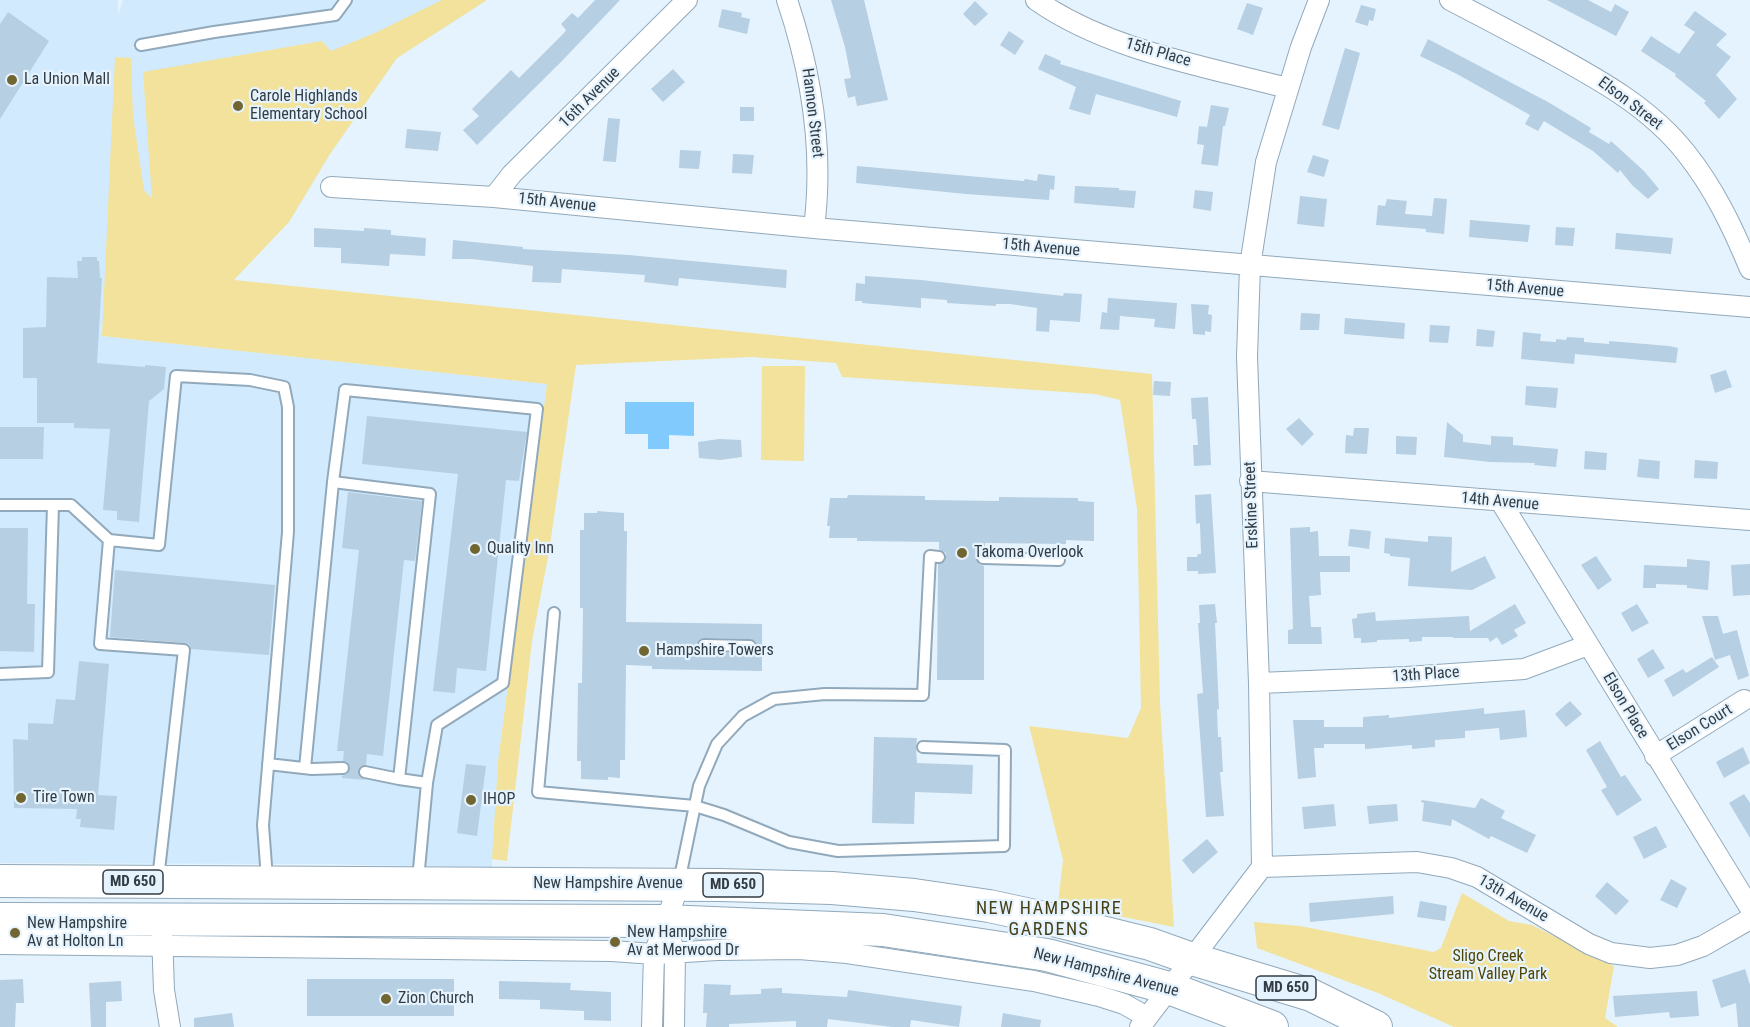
<!DOCTYPE html>
<style>
body{margin:0}
canvas{display:block;background:#e4f3fe}
</style>
<canvas width="1750" height="1027"></canvas>
<script>
const ctx = document.querySelector('canvas').getContext('2d');
ctx.lineJoin = 'round';
function fill(path, color) {
  ctx.fillStyle = color;
  ctx.fill(path, 'evenodd');
}
function strokePath(path, color, width, dash) {
  ctx.strokeStyle = color;
  ctx.lineWidth = width;
  ctx.lineCap = dash ? 'butt' : 'round';
  ctx.setLineDash(dash || []);
  ctx.stroke(path);
}
function drawText(font, color, halo, rows, align = 'center') {
  ctx.font = font + ' "Roboto Condensed",sans-serif';
  ctx.lineWidth = 4.5;
  ctx.setLineDash([]);
  ctx.textBaseline = 'middle';
  ctx.strokeStyle = halo;
  ctx.fillStyle = color;
  for (const [text, x, y, turn = 0] of rows) {
    ctx.save();
    ctx.translate(x, y);
    ctx.rotate((+turn || 0) * Math.PI / 180);
    ctx.textAlign = isNaN(turn) ? turn : align;
    if (halo) ctx.strokeText(text, 0, 0);
    ctx.fillText(text, 0, 0);
    ctx.restore();
  }
}
const built = new Path2D(`
 M0,0H118V15L123,0H487L397,58L330,154L289,222L108,236L102,336L547,384L498,762L492,868L324,864L0,863Z`);
const green = new Path2D(`
 M442,0H487L397,58L330,154L289,222L234,280L1152,374L1160,703L1174,927L1058,904L1063,860L1029,726L1128,738L1141,708L1137,509L1120,400L1095,394L842,377L836,363L751,357L576,365L549,552L532,641L507,861L492,859L498,762L547,384L102,336L115,57L131,58L133,116L144,190L152,199L143,72L322,41L331,51L375,33Z
 M762,366H805L804,461L761,460Z
 M1462,893L1509,921L1532,925L1614,966L1605,1018L1618,1027H1454L1378,993L1257,948L1254,922L1300,926L1434,952L1441,948Z`);
const water = new Path2D(`
 M625,402H694V436L669,435V449H648V434H625Z`);
const building = new Path2D(`
 M595,0H620L561,62L477,145L463,130L479,116L472,109L511,70L519,78L564,33L566,30L561,24L572,13L578,18Z
 M831,0H864L888,100L857,106L855,96L848,98L844,79L851,78L845,47Z
 M1547,0H1588L1611,12L1615,4L1629,12L1616,36Z
 M975,1L988,14L975,26L963,14Z
 M1247,3L1263,8L1253,35L1237,29Z
 M1361,5L1376,9L1373,21L1369,20L1368,26L1355,22Z
 M722,9L742,13L741,17L750,19L747,34L718,27Z
 M1695,11L1727,34L1716,45L1731,57L1716,75L1737,99L1719,119L1704,103L1706,101L1675,76L1676,74L1641,51L1651,36L1679,54L1695,32L1684,25Z
 M8,12L49,41L0,119V24Z
 M1009,31L1024,41L1015,55L1000,45Z
 M1428,39L1548,102L1591,128L1589,132L1609,144L1611,141L1644,171L1659,189L1648,199L1632,185L1620,170L1618,173L1593,151L1544,121L1538,131L1525,124L1530,115L1457,74L1420,56Z
 M1345,48L1360,53L1339,130L1322,125Z
 M1045,54L1061,61L1060,64L1181,101L1177,117L1096,94L1090,115L1069,109L1076,87L1038,69Z
 M673,69L685,82L663,102L651,89Z
 M1211,105L1229,108L1225,126H1223L1218,166L1201,164L1204,145L1197,144L1199,126L1207,127Z
 M740,107H754V121H740Z
 M608,118L620,119L616,162L603,161Z
 M407,129L441,132L438,151L405,148Z
 M680,150L701,151L699,169L679,168Z
 M733,154L754,155L752,174L732,173Z
 M1313,155L1329,160L1324,177L1307,172Z
 M857,166L1024,181L1025,179L1037,181L1038,174L1055,176L1054,190L1050,189L1049,200L966,194L856,183Z
 M1075,186L1119,188V190L1136,191L1134,208L1074,203Z
 M1195,190L1213,192L1211,211L1193,208Z
 M1300,196L1327,199L1324,227L1297,224Z
 M1434,198L1447,199L1444,234L1426,232V229L1376,225L1378,205L1385,206L1387,199L1407,201L1405,214L1432,216Z
 M1470,220L1530,225L1528,242L1469,237Z
 M1556,227L1575,228L1573,246L1555,245Z
 M314,228L364,231V228L391,230V235L426,238L425,256L390,254L389,266L341,263V248L314,247Z
 M1616,233L1673,238L1671,254L1615,249Z
 M453,240L523,247V249L629,255L787,270L786,288L679,278L678,286L644,282L645,275L562,269L561,283L532,282L533,266L472,259H452Z
 M82,257H97V261H99L100,278H102L97,363L145,367V365L166,367L164,389L149,401L139,522L117,520V511L103,510L110,429L74,428V423H37V378H23V328L46,327L47,277L78,278L77,261H82Z
 M865,276L921,280L1063,296L1064,293L1082,294L1080,322L1050,320L1049,332L1036,331L1037,308L1010,304H996V306L947,303V300L921,298V308L862,303V301H855L856,283L865,284Z
 M1108,298L1177,303L1175,329L1154,327L1155,319L1120,316L1119,330L1100,329L1102,312L1107,313Z
 M1191,304L1209,305L1208,314L1212,315L1211,332L1205,331V335L1193,334Z
 M1301,313L1320,314L1319,330H1300Z
 M1345,318L1405,323L1404,339L1344,334Z
 M1430,325L1450,326L1448,343L1429,342Z
 M1477,329L1495,331L1493,347L1476,346Z
 M1523,332L1541,334L1540,341L1556,342V339L1566,340L1567,337L1584,338V342L1609,344V341L1669,346L1678,348L1676,363L1575,354L1574,364L1521,359Z
 M1726,370L1732,387L1715,393L1710,375Z
 M1154,381L1171,382L1170,396L1153,395Z
 M1526,386L1558,388L1556,408L1525,405Z
 M1208,397L1211,465L1194,466L1193,445H1198L1196,419H1192L1191,398Z
 M367,416L527,432L519,481L506,480L486,671L457,668L455,693L433,691L458,474L362,464Z
 M1299,418L1314,434L1302,446L1286,429Z
 M1447,422L1463,435V442L1491,445V436L1513,437V445L1558,449L1556,467L1534,465L1535,463L1490,462L1444,457Z
 M0,427H44L43,459H0Z
 M1354,428H1369L1367,454L1345,453L1346,435L1353,436Z
 M1396,436L1417,437L1416,455L1396,454Z
 M719,439L741,440L742,457L720,460L699,458L698,442Z
 M1585,451L1607,453L1606,470L1584,469Z
 M1639,459L1660,461L1659,479L1637,477Z
 M1695,460L1718,462L1717,479L1694,478Z
 M348,492L422,501L415,561L404,560L383,756L367,754L366,765L360,767L358,771L360,777L365,780L342,778V776L349,772L350,767L347,762L343,761L344,751H337L359,550L342,548Z
 M1211,494L1216,573L1198,574V571H1187V557H1197L1198,554H1201L1200,523L1196,524L1195,495Z
 M848,495L925,496V500L999,501V497L1078,498V501L1094,502V541L1066,540V544L985,543V551L979,552L976,558L979,564L984,566V680H937L938,564L945,561L946,553L939,549V542L857,541V538H829L830,526H827L830,498H847Z
 M597,511L624,513V531H627L626,622L762,624V671L652,669V666L626,665L625,760H620V778L608,777V780L581,779V761H577L578,683H582L583,608H580V530H584V513H597ZM704,638L751,639L756,642L757,647L754,652L750,654L703,652L698,649L697,644L700,639Z
 M1310,527V532L1318,531L1319,556H1350V572H1320L1321,595L1309,596L1311,627H1321L1322,644H1288V630L1293,629L1290,528Z
 M0,528H28L27,604H35L34,652L0,651Z
 M1350,529L1371,531L1369,549L1348,546Z
 M1428,536L1452,537L1451,572L1485,556L1496,578L1472,590L1408,586L1410,558L1390,556V554L1384,553L1385,538L1428,542Z
 M1596,556L1612,580L1598,590L1581,565Z
 M1687,559L1710,561L1708,590L1687,588V585L1656,584V588H1643L1644,565L1687,567Z
 M1750,564V595L1733,596L1731,565Z
 M115,570L275,585L269,655L191,649L189,644L185,643L110,637Z
 M1215,604L1217,623H1215L1219,710L1217,709L1218,737H1221L1223,772H1220L1224,816L1206,817L1197,694L1203,693L1198,623H1200L1199,605Z
 M1515,604L1526,623L1514,630L1518,636L1502,645L1497,637L1490,642L1488,638H1453V637H1422V641L1409,642V639L1377,640V642L1361,643V638H1354L1352,619L1357,618V614L1375,612L1376,621L1469,616L1470,631Z
 M1637,604L1649,623L1632,632L1621,613Z
 M1702,616H1718L1723,634L1737,630L1749,676L1738,680L1730,655L1715,660Z
 M1653,649L1665,668L1648,678L1637,659Z
 M1712,657L1719,667L1673,697L1664,680L1683,669L1686,673Z
 M79,661L109,664L98,795L117,796L114,830L80,827L81,819H76L77,809L14,808L13,739L28,740V723L53,724L56,699L75,700Z
 M1570,701L1582,714L1566,727L1555,714Z
 M1484,708V714L1525,710L1527,737L1500,740L1499,728L1465,731V738L1435,740V747L1412,749V745L1365,749V744H1324V748H1314L1316,777L1298,779L1293,720H1324V727H1363V717L1389,715V718Z
 M874,737L917,738L916,747L917,763L973,765L972,794L915,792L914,824L872,823Z
 M1600,741L1621,777L1625,775L1642,800L1617,816L1601,790L1607,787L1586,750Z
 M1743,747L1750,763L1724,778L1716,762Z
 M466,764L486,766L477,836L457,833Z
 M1744,794L1750,803V838L1729,803Z
 M1481,798L1505,811L1501,818L1536,835L1527,853L1491,836L1489,839L1452,819L1451,826L1422,821L1424,803L1421,802L1422,800L1475,808Z
 M1334,804L1336,826L1304,829L1302,807Z
 M1397,804L1398,821L1369,824L1367,806Z
 M1656,826L1667,847L1644,859L1633,837Z
 M1207,839L1218,852L1193,874L1182,860Z
 M1671,879L1687,888L1677,908L1660,900Z
 M1607,882L1629,901L1616,915L1595,896Z
 M1393,896L1394,914L1310,922L1309,903Z
 M1420,901L1447,906L1445,921L1417,917Z
 M1745,969L1750,985V1027H1738L1736,1003L1721,1008L1712,980Z
 M23,979L24,1003H16L15,1027H0V980Z
 M307,979H454V1016H307Z
 M121,981L122,1001L106,1002V1027H91L89,983Z
 M499,981L571,983L570,990L611,992V1021L584,1020V1011L540,1009V1000L499,999Z
 M704,984L731,985L730,995L761,994V989L782,988V993L847,997L848,990L962,1006L959,1027L911,1020L910,1027H892L828,1019L827,1027H796V1021L729,1024V1027H706L707,1013H703Z
 M1697,991L1699,1016L1670,1018L1669,1012L1615,1017L1613,996Z
 M232,1013L234,1027H194V1018Z
 M1003,1013L1041,1020L1040,1027H1001Z`);
const service = new Path2D(`
 M141,45L214,32L335,15L346,0
 M333,482L430,494L399,779L365,772
 M0,505H71L109,540L159,545L176,376L250,380L284,387L288,407V532L263,825L267,879
 M109,540L100,644L184,650L158,879
 M983,558L1059,560
 M554,613L538,792L695,806L724,815L789,842L838,851L1004,846L1005,750L923,747
 M704,645L750,646
 M0,674L48,672L53,505
 M268,764L312,769L343,768
 M305,768L333,482L345,390L537,409L503,683L437,725L427,783
 M399,779L427,783L418,880
 M679,882L699,786L717,744L743,716L774,699L825,694L923,695L930,556L939,557`);
const minor = new Path2D(`
 M787,0C812,74 824,150 814,228
 M1036,0C1107,50 1204,66 1287,88
 M1450,0C1483,17 1515,34 1547,51C1598,79 1650,107 1686,153C1714,188 1733,228 1750,269
 M331,187L494,197L814,228L1750,307
 M494,197L512,174L687,0
 M1250,481L1750,520
 M1501,502L1750,908
 M1259,683L1407,677L1524,669L1588,645
 M1655,756L1744,700
 M1262,867L1417,862L1451,868L1477,877L1589,944L1611,953L1650,958L1677,955L1703,946L1750,919
 M162,934L164,990L170,1027
 M671,941L675,953L674,1027
 M0,944L612,951L654,954L717,950L799,949L847,953L1034,981L1099,996L1124,1004L1147,1017
 M652,1027L654,954L679,885
 M1140,1027L1262,867L1259,683L1247,357L1250,266L1266,162L1301,47L1319,0`);
const primary = new Path2D(`
 M0,881L720,885L832,888L914,895L989,906L1049,919L1150,944L1192,959L1311,995L1376,1027
 M0,919L664,921L883,930L1047,955L1169,988L1272,1027`);
const markers = [
 [12,80,6,"#716532"],
 [238,106,6,"#716532"],
 [475,549,6,"#716532"],
 [962,553,6,"#716532"],
 [644,651,6,"#716532"],
 [21,798,6,"#716532"],
 [471,800,6,"#716532"],
 [15,933,6,"#716532"],
 [615,942,6,"#716532"],
 [386,999,6,"#716532"]
];
const shields = [
 [133,882,60],
 [733,885,60],
 [1286,988,60]
];
const shieldNames = [
 ["MD 650",133,882],
 ["MD 650",733,885],
 ["MD 650",1286,988]
];
const streetNames = [
 ["15th Place",1158,53,16],
 ["16th Avenue",590,98,-45],
 ["Elson Street",1630,104,37],
 ["Hannon Street",812,113,83],
 ["15th Avenue",557,203,6],
 ["15th Avenue",1041,248,5],
 ["15th Avenue",1525,289,5],
 ["14th Avenue",1500,502,5],
 ["Erskine Street",1252,505,-92],
 ["13th Place",1426,675,-4],
 ["Elson Place",1625,706,59],
 ["Elson Court",1700,728,-32],
 ["New Hampshire Avenue",608,884],
 ["13th Avenue",1513,899,30],
 ["New Hampshire Avenue",1106,973,15]
];
const poiNames = [
 ["La Union Mall",24,80],
 ["Carole Highlands",250,97],
 ["Elementary School",250,115],
 ["Quality Inn",487,549],
 ["Takoma Overlook",974,553],
 ["Hampshire Towers",656,651],
 ["Tire Town",33,798],
 ["IHOP",483,800],
 ["New Hampshire",27,924],
 ["Av at Holton Ln",27,942],
 ["New Hampshire",627,933],
 ["Av at Merwood Dr",627,951],
 ["Zion Church",398,999]
];
const parkNames = [
 ["Sligo Creek",1488,957],
 ["Stream Valley Park",1488,975]
];
const neighbourhoodNames = [
 ["NEW HAMPSHIRE",1049,909],
 ["GARDENS",1049,930]
];
fill(built, '#d1eafd');
fill(green, '#f2e29b');
fill(water, '#81cafe');
fill(building, '#b7cfe2');
strokePath(service, '#91a9bb', 14);
strokePath(minor, '#91a9bb', 22);
strokePath(primary, '#91a9bb', 34);
strokePath(service, '#fff', 10);
strokePath(minor, '#fff', 20);
strokePath(primary, '#fff', 32);
for (const [x, y, r, color] of markers) {
  const dot = new Path2D();
  dot.arc(x, y, r, 0, 2 * Math.PI);
  ctx.fillStyle = color;
  ctx.fill(dot);
  strokePath(dot, '#e4f3fe', 2);
}
for (const [x, y, w] of shields) {
  const box = new Path2D();
  box.roundRect(x - w / 2, y - 12, w, 24, 4.5);
  ctx.fillStyle = '#e4f3fe';
  ctx.fill(box);
  strokePath(box, '#333c44', 1.5);
}
drawText('bold 15px', '#333c44', null, shieldNames);
drawText('16px', '#333c44', '#e4f3fe', streetNames);
drawText('16px', '#333c44', '#e4f3fe', poiNames, 'left');
drawText('16px', '#514501', '#e4f3fe', parkNames);
ctx.letterSpacing = '1.5px';
drawText('18px', '#483f16', '#e4f3fe', neighbourhoodNames);
ctx.letterSpacing = '0px';
</script>
